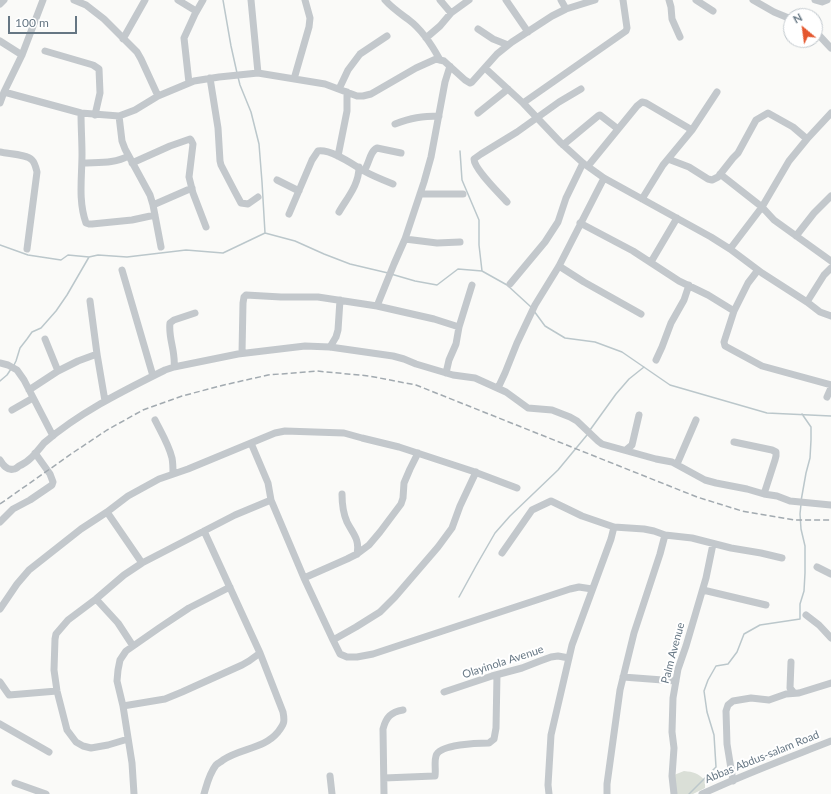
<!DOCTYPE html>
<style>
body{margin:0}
#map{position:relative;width:831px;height:794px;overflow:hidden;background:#fafaf8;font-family:Lato,sans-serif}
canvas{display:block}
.north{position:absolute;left:783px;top:8px;width:40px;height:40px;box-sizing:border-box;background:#fff;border:1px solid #c1c8cd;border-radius:50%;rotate:331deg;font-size:11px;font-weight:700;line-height:16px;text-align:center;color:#657683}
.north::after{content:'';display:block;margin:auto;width:14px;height:18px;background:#e4572e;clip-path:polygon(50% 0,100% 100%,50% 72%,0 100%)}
.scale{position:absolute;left:8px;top:16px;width:69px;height:18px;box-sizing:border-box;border:2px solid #657683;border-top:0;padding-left:5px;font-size:12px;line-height:14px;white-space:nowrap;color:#657683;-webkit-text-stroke:3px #fff;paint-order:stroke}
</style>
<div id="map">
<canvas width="831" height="794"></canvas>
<div class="north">N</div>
<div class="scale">100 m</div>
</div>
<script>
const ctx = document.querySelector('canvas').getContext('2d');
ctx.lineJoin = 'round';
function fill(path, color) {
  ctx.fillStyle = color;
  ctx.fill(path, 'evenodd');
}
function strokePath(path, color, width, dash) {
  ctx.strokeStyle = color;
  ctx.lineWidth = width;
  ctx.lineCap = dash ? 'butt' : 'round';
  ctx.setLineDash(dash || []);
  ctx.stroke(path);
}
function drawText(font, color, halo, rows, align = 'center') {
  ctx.font = font + ' Lato,sans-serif';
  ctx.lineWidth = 4;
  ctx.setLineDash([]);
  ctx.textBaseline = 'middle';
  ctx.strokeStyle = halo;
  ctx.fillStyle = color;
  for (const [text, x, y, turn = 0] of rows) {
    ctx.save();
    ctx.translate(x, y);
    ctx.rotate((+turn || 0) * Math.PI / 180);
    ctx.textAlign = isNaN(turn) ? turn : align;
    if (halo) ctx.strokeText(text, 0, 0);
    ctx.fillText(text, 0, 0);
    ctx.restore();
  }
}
const green = new Path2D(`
 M684,771C694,772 697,773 705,780V788L693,794H674V775Z`);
const stream = new Path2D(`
 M223,0L231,46L237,73
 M238,77L240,85L251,112L259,144L262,182L265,233
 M460,151L462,180L479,220V245L482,271
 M0,245L28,255L61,260L68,255L89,257L98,255L127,257L186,250L223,253L265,233L295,241L324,254L350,264L388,273
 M391,274L415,281L437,285L458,269L482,271L507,285L531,307
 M534,311L545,326L565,338L595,342L622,352L670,385L767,413L831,416
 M14,365L16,361L20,348L27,339L32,332L41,328L56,311L67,295L89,257
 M0,381L7,375L11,369
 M590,430L616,394L629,379L644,367
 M801,501L806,473L810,458L811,440V427L802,414
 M459,597L476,566L495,533L510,516L558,470L587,435
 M689,794L716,767L714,735L707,712L704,691L708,680L716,666L728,664L737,652L744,634L760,625L800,619V604L804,591L805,573V546L801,529L800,514L801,504`);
const minor = new Path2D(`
 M74,0L86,5L104,19L137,52L141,59L158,96
 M178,0L196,11
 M251,0L258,73
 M385,0C392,8 401,14 409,20C421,29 433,47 440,60
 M440,0L451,13
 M506,0L528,32
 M561,0L566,9
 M669,0L671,7L672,19L680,37
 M696,0L713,11
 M753,0L774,12L791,19
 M815,0L822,2L827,0
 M0,4L4,0
 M478,29L493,39L508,45
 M815,31L831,48
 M426,38L440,26L451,13L469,0
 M123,39L145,0
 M0,41L22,55
 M45,51L93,65L99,69L100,93L95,115
 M485,68L523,103L561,143L583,163L604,178L711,237L730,249L762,273L807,302L820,312L831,316
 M210,78L218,128L220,161L221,165L234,190L241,203L248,204L258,197
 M294,79L309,27L310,18L305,0
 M189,83L184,38L195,14L203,0
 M339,89L348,70L360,54L387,36
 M4,92L81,113L119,116L135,110L158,96L194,81L219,77L258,73L325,84L357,96H363L371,94L416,68L436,59L444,61L465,80L470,83L472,82L497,54L512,42L552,16L566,9L595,0
 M0,103L4,92L22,55L43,0
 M523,103L626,31L627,28L623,0
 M81,113C81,127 82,141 82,154C82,177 78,201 86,223L89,224H92L132,220L155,215
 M478,113L508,89
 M119,116L122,141L125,149L150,195L153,205L161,247
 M395,124C411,118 422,116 439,116
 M563,145L598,116L600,115L618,129
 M0,152C8,154 27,154 32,160C35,163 36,168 37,172L27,249
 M338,156L347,111V92
 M668,159L689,167L708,179L712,180L718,177L733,158L738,153L756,120L768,113L793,127L807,139
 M82,163C97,162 115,164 128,156
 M132,163L170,146L190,139L191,140L193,144L189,177L193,193L206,227
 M588,166L637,106L642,102L646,103L692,130
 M364,171C369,164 370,151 377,148L401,153
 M720,174L762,207L774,220L831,261
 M277,180L299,191
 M420,194H463
 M642,199L663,165L692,130L717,92
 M507,202C500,194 474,169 474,159L481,154L517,132L559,102L581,89
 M153,205L192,188
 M339,212C347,198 359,185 359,167
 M289,214L312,160L318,151C331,149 352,164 364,171C373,176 383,180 393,184
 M580,223L633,251L679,281L708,295L734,311
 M796,236L814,213L831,196
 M405,239L437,243L460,242
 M730,249L762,207L789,161L807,139L831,113
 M651,262L677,218
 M559,266L584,282L641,314
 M122,270L153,376
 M758,270L748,283L734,311L724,342L725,346L762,366L831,385
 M510,284L545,242L558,222L566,198L583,163
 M90,301L97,354L105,401
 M807,302L824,275L831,268
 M377,306L394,264L405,239L424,182L431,157L445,82L450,66
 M45,339L58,371
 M330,347L336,337L338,330L340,300
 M242,353L243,303L244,297L246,295L281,297H318L377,306L434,319L459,327
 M656,360L662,347L671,323L684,300L689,285
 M0,363L8,365L17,370L24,380L53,436
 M174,367C176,352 168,338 170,323L174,320L195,313
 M446,373L449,360L456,344L459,327L472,285
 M498,388L505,373L517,343L535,305L559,266L604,178
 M29,390L58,371L78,361L97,354
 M827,397L831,388
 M12,410L33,398
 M155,420C161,432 169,445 172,458C173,463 173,469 173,474
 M734,442L772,450L776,452V456L775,460L764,494
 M251,443L268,483L271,500L304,578L333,640L340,654L347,657H357L373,654L570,589L579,587L592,589
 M626,450L632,445L639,415
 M0,460C3,465 7,471 14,469C15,469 18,467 19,466C24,464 28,461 32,457C36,453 40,448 44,443C80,412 123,391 165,370L174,367L238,354L305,346L330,347L393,356L404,359L416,364L453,375L475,378L506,392L528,408L552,410L570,417L577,421L598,441L602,444L656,459L672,462L705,480L716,483L747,489L764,494L777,496L790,501L831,505
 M677,464L696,420
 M342,494C342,504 343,513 347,522C353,534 360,539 357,554
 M107,512L142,563
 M0,522L13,509L30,500L52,485L53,482L50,474L35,453
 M502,553L532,510L551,501L582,516L614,527L644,529L654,531L665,535L692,538L731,548L761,553L782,558
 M817,567L831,574
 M304,578L347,559L357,554L369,545L380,532L401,504L403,498L404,483L410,469L418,453
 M703,590L766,605
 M96,599L118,623L133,646
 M0,609L17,584L29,570L81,529L107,512L128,496L159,479L188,469L275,433L285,431L344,433L362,438L399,447L472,471L517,488
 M806,615L819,625L831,638
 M333,640L356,627L380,612L395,597L438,547L452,528L460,506L476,472
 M791,662L790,688L794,693
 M623,677L676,681
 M0,682L9,695L57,691
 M444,692L492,676L522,668L540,661L551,657L558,656L569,658
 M123,706L165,699L182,692L242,665L249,661L260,653
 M0,724L49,752
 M128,739L108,745L91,748L83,746L76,742L67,730L57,691L54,670L55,639L56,634L68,620L96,599L124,575L142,563L235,515L271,500
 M330,776L332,794
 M384,778L434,776H435C436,769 434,762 436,756C439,744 479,743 489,743L494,739L496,728L497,675
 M733,781L727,744L726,711L728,705L733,701L751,698L769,700L786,694L799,693L831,683
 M15,783L46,794
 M134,794L132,763L123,706L117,681L118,670L120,660L126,651L159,628L189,608L230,587
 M204,794C207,784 209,774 216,765C218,763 221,762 223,760C241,748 264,749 278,732C284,724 285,722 283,712L260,653L204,531
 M384,794L383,729C386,717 391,712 403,710
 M549,794L548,785L551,735L572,645L611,539L614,527
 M607,794V784L620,690L634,633L660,554L665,535
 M674,794L672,776L674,748L672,732L673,698L678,669L686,646L706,578L713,544
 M702,794C744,774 788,758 831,741`);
const rail = new Path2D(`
 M0,504L74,452L107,430L143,410L182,396L224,385L268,375L317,371L369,376L416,385L697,497L742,511L795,520H831`);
const streetNames = [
 ["Palm Avenue",673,653,-75],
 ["Olayinola Avenue",503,662,-18],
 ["Abbas Abdus-salam Road",762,757,-22]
];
fill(green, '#dadfd7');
strokePath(stream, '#bbc7cb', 1.5);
strokePath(minor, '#c3c8cc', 7);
strokePath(rail, '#a2aab0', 1.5, [6, 3]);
drawText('11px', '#657683', '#fff', streetNames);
</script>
